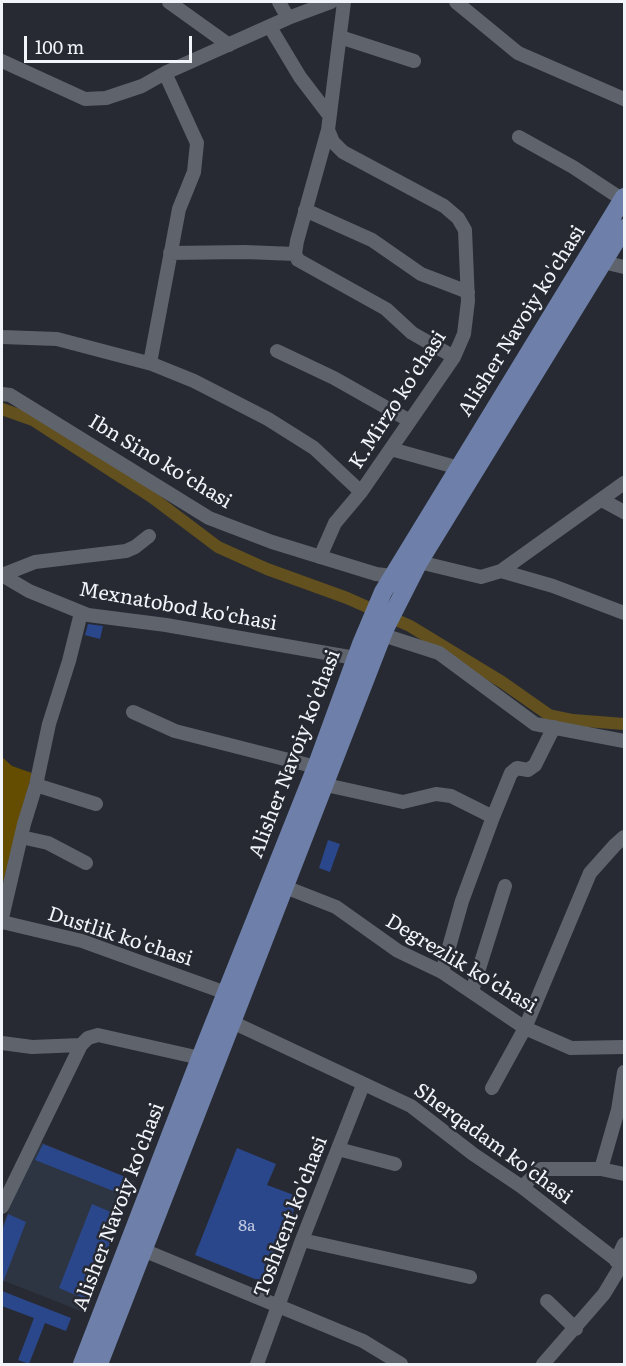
<!DOCTYPE html>
<meta charset="utf-8">
<style>
body{margin:0}
#map{position:relative;width:626px;height:1366px;overflow:hidden;background:#272a32;font-family:Literata,serif}
canvas{display:block}
.frame{position:absolute;inset:0;border:3px solid #f1f4f9;pointer-events:none}
.scale{position:absolute;left:24px;top:36px;width:168px;height:27px;box-sizing:border-box;border:3px solid #f1f4f9;border-top:0;padding-left:8px;font-size:18px;line-height:21px;white-space:nowrap;color:#f1f4f9;-webkit-text-stroke:4px #272a32;paint-order:stroke}
</style>
<div id="map">
<canvas width="626" height="1366"></canvas>
<div class="frame"></div>
<div class="scale">100 m</div>
</div>
<script>
const ctx = document.querySelector('canvas').getContext('2d');
ctx.lineJoin = 'round';
function fill(path, color) {
  ctx.fillStyle = color;
  ctx.fill(path, 'evenodd');
}
function strokePath(path, color, width, dash) {
  ctx.strokeStyle = color;
  ctx.lineWidth = width;
  ctx.lineCap = dash ? 'butt' : 'round';
  ctx.setLineDash(dash || []);
  ctx.stroke(path);
}
function drawText(font, color, halo, rows, align = 'center') {
  ctx.font = font + ' Literata,serif';
  ctx.lineWidth = 5;
  ctx.setLineDash([]);
  ctx.textBaseline = 'middle';
  ctx.strokeStyle = halo;
  ctx.fillStyle = color;
  for (const [text, x, y, turn = 0] of rows) {
    ctx.save();
    ctx.translate(x, y);
    ctx.rotate((+turn || 0) * Math.PI / 180);
    ctx.textAlign = isNaN(turn) ? turn : align;
    if (halo) ctx.strokeText(text, 0, 0);
    ctx.fillText(text, 0, 0);
    ctx.restore();
  }
}
const built = new Path2D(`
 M38,1141L135,1181L83,1312L2,1280V1226Z`);
const green = new Path2D(`
 M2,757L12,766L32,773L2,886Z`);
const canal = new Path2D(`
 M2,409L33,420L153,498L218,547L267,569L347,598L410,626L502,682L549,715L573,720L624,724`);
const building = new Path2D(`
 M88,624L103,626L100,639L85,635Z
 M328,840L340,844L330,872L319,868Z
 M43,1144L128,1178L121,1194L35,1160Z
 M237,1148L276,1164L267,1185L299,1197L265,1283L195,1255Z
 M92,1204L120,1216L88,1300L59,1288Z
 M8,1214L26,1222L2,1285V1231Z
 M2,1291L71,1318L66,1331L45,1323L29,1364L18,1360L34,1318L2,1306Z`);
const minor = new Path2D(`
 M169,2L229,45
 M279,2L288,18
 M456,2L518,53L624,99
 M270,27L300,77L329,115
 M340,37L414,61
 M2,61L85,99L106,98L142,86L165,73L288,18L331,2
 M328,130L297,241L295,254L298,260L386,309L412,333L454,357
 M519,137L573,167L623,200
 M305,210L372,240L421,274L468,292
 M170,253L245,252L295,254
 M603,262L624,267
 M2,337L57,339L152,364L194,381L268,419L314,448L361,492
 M277,351L334,378L410,421
 M150,363L179,209L194,172L197,143L165,73
 M2,394L10,395L209,518L272,542L376,574L392,576L398,579
 M391,449L459,468
 M602,500L624,512
 M320,557L335,523L361,492L454,357L464,334L468,301L465,230L458,218L444,206L343,152L333,142L328,130L344,2
 M412,559L419,562L481,577L501,571L553,586L624,613
 M501,571L624,483
 M2,575L29,591L88,615L166,625L355,658
 M2,575L35,562L126,551L135,547L149,536
 M383,635L439,653L535,724L624,741
 M133,712L175,731L316,767
 M36,785L96,804
 M326,785L403,802L436,794L451,796L493,817L511,773L517,768L528,770L535,765L554,727
 M21,837L48,843L86,863
 M285,887L336,907L398,951L442,972L525,1028L571,1048L624,1047
 M2,918L24,824L36,785L49,724L69,661L81,613
 M2,922L82,941L226,993
 M442,972L462,901L493,817
 M472,991L505,886
 M232,1022L411,1106L473,1154L522,1187L624,1266
 M2,1043L32,1047L81,1045
 M492,1088L525,1028L590,873L615,845L624,837
 M338,1149L395,1164
 M601,1169L618,1110L624,1072
 M522,1187L541,1169H601L624,1174
 M2,1207L81,1045L88,1038L98,1035L200,1058
 M302,1240L470,1277
 M143,1250L363,1341L401,1364
 M616,1261L624,1244
 M547,1301L576,1329
 M257,1364L302,1240L363,1085
 M543,1364L604,1294L622,1264`);
const major = new Path2D(`
 M82,1364L200,1058L316,767L361,644L383,592L624,197
 M99,1364L385,629L419,562L624,228`);
const numberNames = [
 ["8a",247,1226]
];
const streetNames = [
 ["Alisher Navoiy ko'chasi",522,321,-58],
 ["K.Mirzo ko'chasi",398,400,-57],
 ["Ibn Sino ko‘chasi",160,462,31],
 ["Mexnatobod ko'chasi",178,607,10],
 ["Alisher Navoiy ko'chasi",295,754,-69],
 ["Dustlik ko'chasi",120,937,18],
 ["Degrezlik ko'chasi",461,964,31],
 ["Sherqadam ko'chasi",493,1144,36],
 ["Alisher Navoiy ko'chasi",119,1207,-69],
 ["Toshkent ko'chasi",291,1217,-69]
];
fill(built, '#2e3542');
fill(green, '#644d00');
strokePath(canal, '#62501e', 12);
fill(building, '#2b478c');
strokePath(minor, '#5e636c', 14);
strokePath(major, '#6e80a9', 18);
drawText('16px', '#c0c9de', null, numberNames);
drawText('20px', '#f1f4f9', '#272a32', streetNames);
</script>
